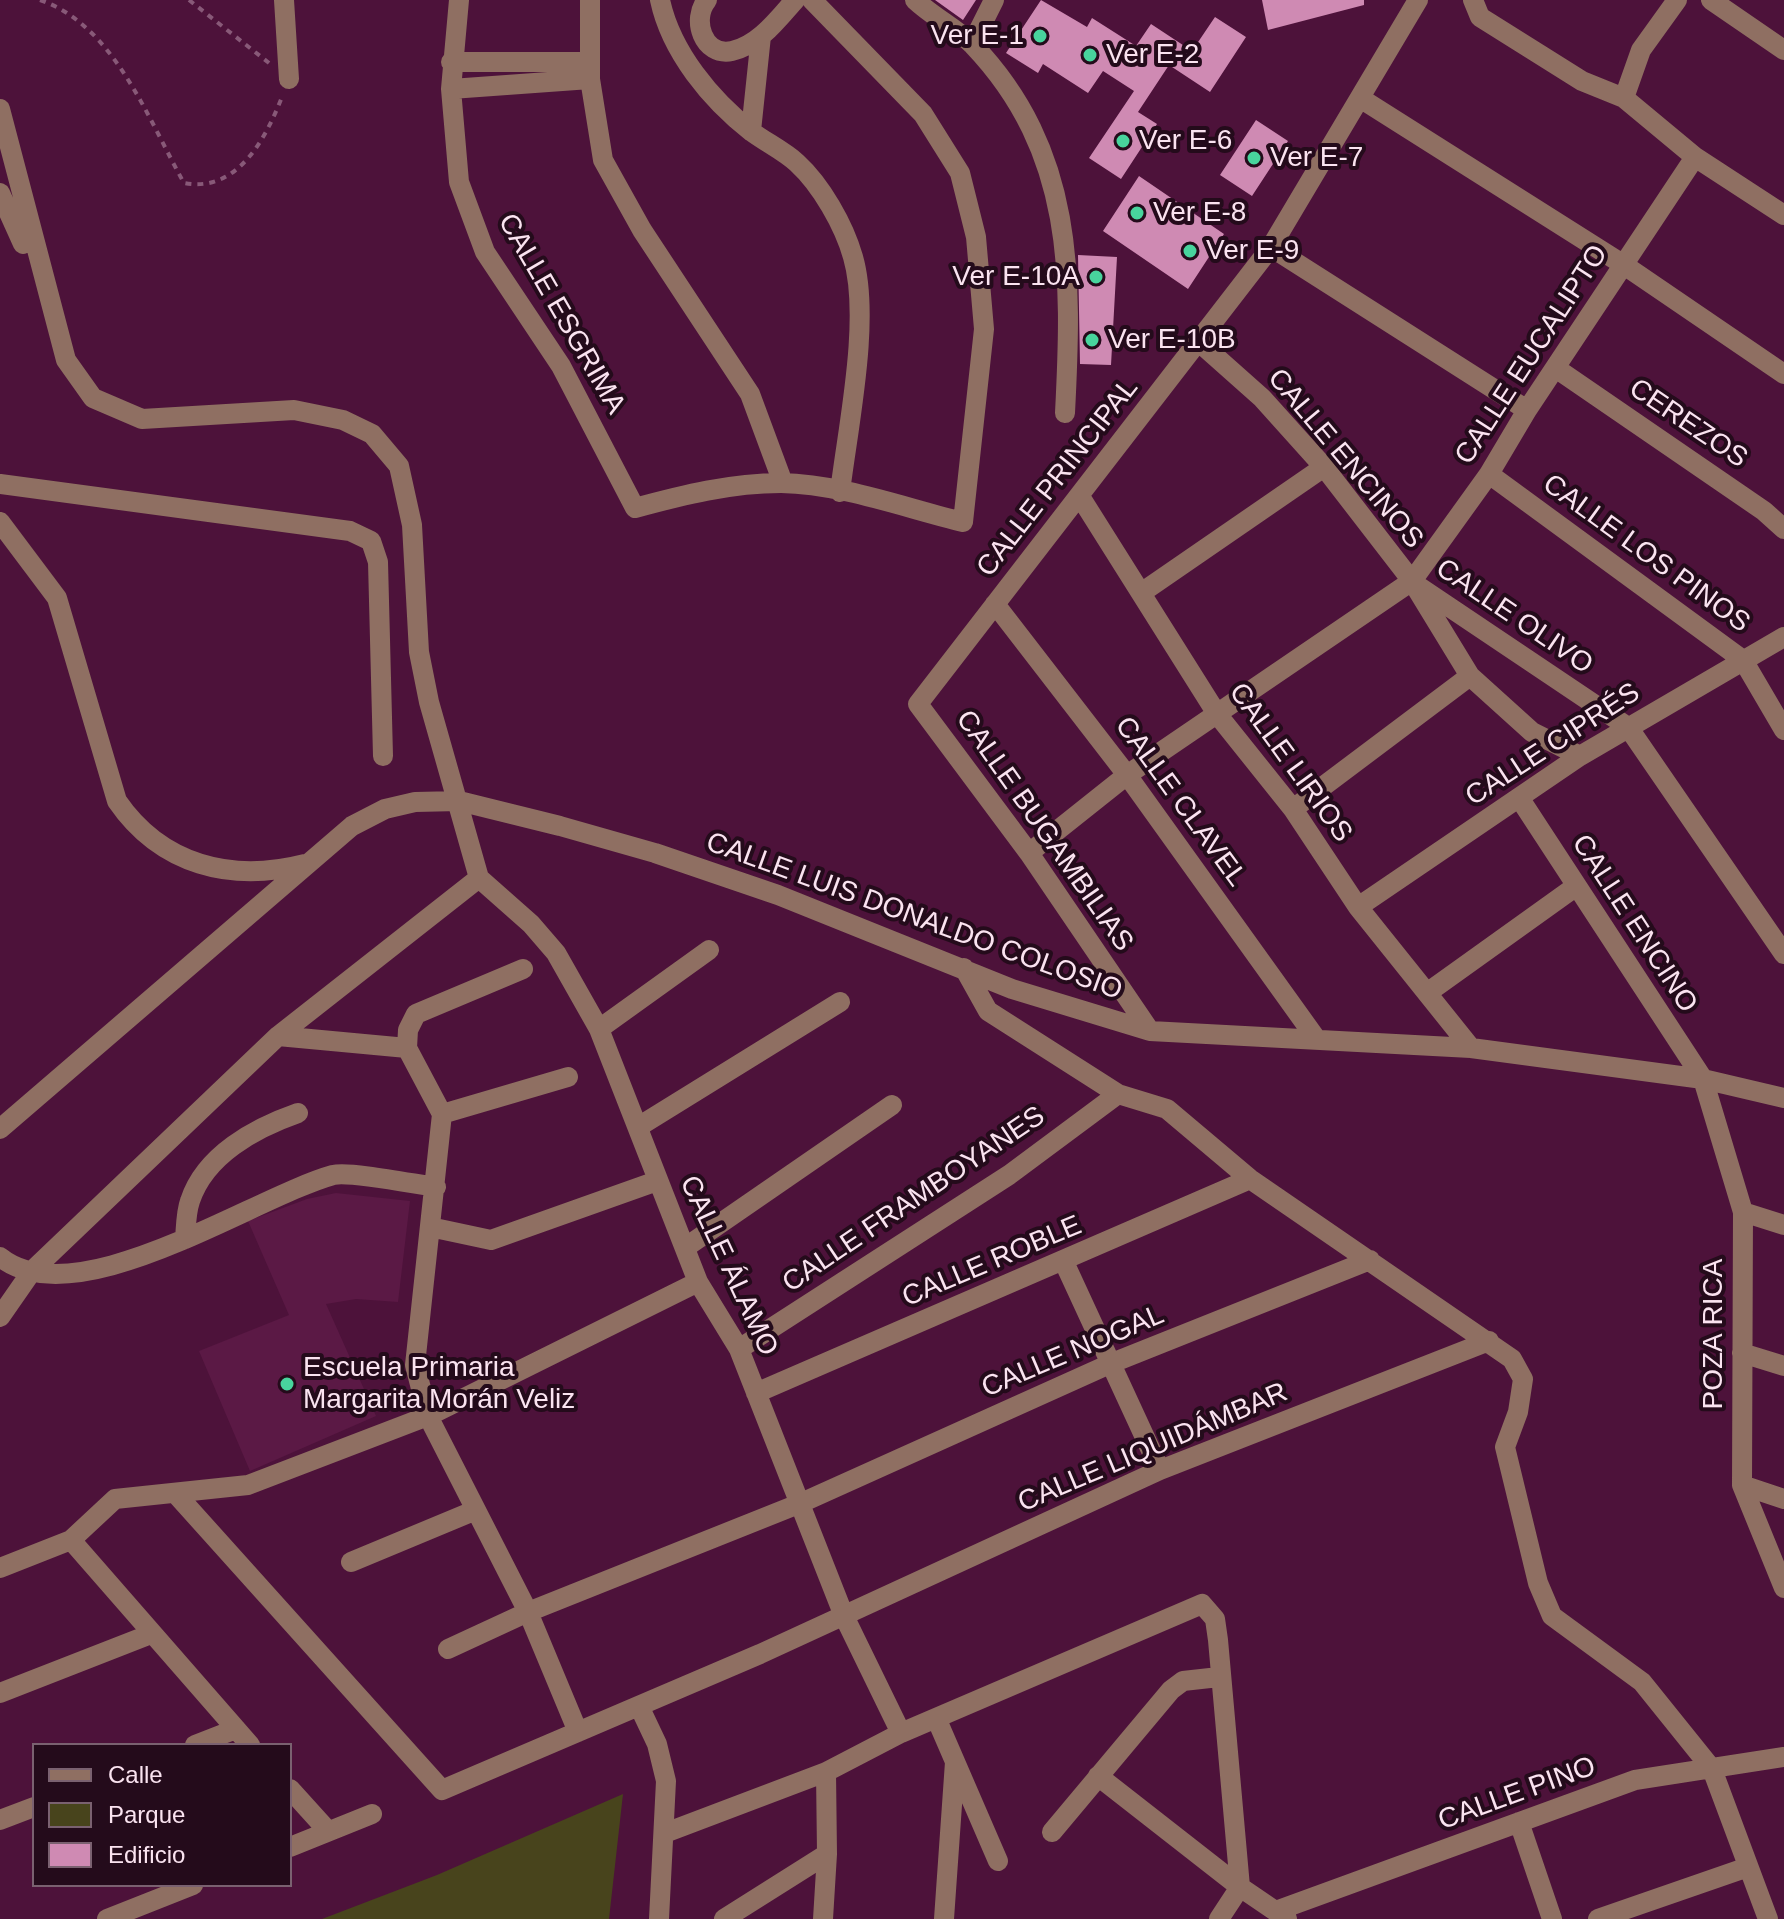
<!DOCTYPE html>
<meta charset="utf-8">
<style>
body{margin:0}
#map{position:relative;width:1784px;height:1919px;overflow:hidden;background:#4d123a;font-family:Arial,sans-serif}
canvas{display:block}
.legend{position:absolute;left:32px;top:1743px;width:260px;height:144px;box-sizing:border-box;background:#240b1b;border:2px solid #7a6170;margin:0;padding:10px 14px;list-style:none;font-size:24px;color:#fae3f0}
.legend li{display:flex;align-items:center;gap:16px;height:40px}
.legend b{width:40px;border:2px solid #7a6170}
</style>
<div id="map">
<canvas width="1784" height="1919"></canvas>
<ul class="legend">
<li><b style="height:10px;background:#8f6f62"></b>Calle</li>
<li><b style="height:22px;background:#48441c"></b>Parque</li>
<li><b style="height:22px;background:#cf8ab3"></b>Edificio</li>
</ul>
</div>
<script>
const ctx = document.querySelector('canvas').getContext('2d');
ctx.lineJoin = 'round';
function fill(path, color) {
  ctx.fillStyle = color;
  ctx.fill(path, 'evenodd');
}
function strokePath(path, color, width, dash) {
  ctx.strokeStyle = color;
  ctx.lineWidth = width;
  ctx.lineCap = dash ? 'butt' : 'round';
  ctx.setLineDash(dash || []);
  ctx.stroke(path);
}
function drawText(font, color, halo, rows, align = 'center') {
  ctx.font = font + ' Arial,sans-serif';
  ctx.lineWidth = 8;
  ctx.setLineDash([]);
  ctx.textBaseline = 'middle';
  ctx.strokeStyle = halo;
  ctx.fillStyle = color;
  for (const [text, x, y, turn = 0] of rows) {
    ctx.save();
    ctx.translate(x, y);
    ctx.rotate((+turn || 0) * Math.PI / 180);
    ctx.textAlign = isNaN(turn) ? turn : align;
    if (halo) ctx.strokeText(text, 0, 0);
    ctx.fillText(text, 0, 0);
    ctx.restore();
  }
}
const built = new Path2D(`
 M336,1193L410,1201L398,1302L356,1299L326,1304L376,1416L250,1471L199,1351L289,1315L248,1221L307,1199Z`);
const green = new Path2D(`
 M623,1794L609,1919H322L437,1875Z`);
const building = new Path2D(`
 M935,0H976L963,20Z
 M1041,0L1087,27L1092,18L1136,46L1151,24L1192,51L1215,17L1246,37L1210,92L1169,65L1138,112L1157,124L1121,179L1089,158L1134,91L1103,71L1088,93L1043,64L1038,73L1006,53Z
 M1262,0H1364V5L1268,30Z
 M1256,120L1288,141L1252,196L1220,175Z
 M1139,176L1224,234L1188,289L1103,231Z
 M1078,255L1117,257L1111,365L1080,364Z`);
const path = new Path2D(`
 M40,0C114,25 148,119 184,183C237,193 265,140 282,97
 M189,0L269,63`);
const minor = new Path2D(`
 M284,0L289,79
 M459,0L451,89L459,182L485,252L561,366L635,508C683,495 731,483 781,483C841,484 905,508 963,522L984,329L976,237L960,173L923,114L812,0
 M590,0V79L603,160L642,230L750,394L783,483
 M660,0C671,52 711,100 752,132C767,143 784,151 797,163C821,185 844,225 853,257C871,319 848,426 840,492
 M707,0C691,19 703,57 732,51C759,45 778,19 795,0
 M915,0C933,17 956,28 973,45C1075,152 1072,276 1065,413
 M1473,0L1480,17L1582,81L1624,98L1695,157L1784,215
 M1711,0L1784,50
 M972,44L994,0
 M451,62H589
 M451,89L590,79
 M1360,98L1624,265L1784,374
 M1624,98L1641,50L1677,0
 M0,109L66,360L93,398L142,419L294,410L343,420L372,434L399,466L412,525L419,652L429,702L479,878L531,924L556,953L599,1029L698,1282L739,1349L844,1616L901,1733
 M751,131L761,36
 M0,193L23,244
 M1271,247L1527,410
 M1199,342L1262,398L1324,467L1412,581L1470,676L1532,732L1580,756
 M1557,369L1764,511L1784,529
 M1489,474L1743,660L1784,730
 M0,484L350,531L371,541L378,562L383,756
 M1081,498L1217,714L1293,809L1358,907L1471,1048
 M0,522L57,598L117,801C161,865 231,883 305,864
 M1418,586L1628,727L1784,954
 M1141,593L1324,467
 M995,604L1127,775L1315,1037
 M1520,799L1703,1079L1743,1212L1742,1485L1784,1588
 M1293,809L1470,676
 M1029,853L1127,775L1412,581L1489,474L1527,410L1695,157
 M1358,907L1580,756L1784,637
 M964,968L988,1011L1118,1094L1167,1109L1250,1179L1512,1359L1523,1379L1518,1412L1505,1447L1538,1583L1552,1616L1642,1682L1712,1769L1768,1919
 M1427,993L1575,887
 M599,1029L709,950
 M1150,1031L1029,853L918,704L1271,247L1418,0
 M278,1036L407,1048
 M407,1048L442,1114L415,1365L428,1416L528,1612L578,1732
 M407,1048L408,1030L416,1014L523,969
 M442,1114L568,1077
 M638,1127L840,1002
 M0,1129L352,826L385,809L415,802L459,801L560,826L655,853L778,895L1012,989L1150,1031L1471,1048L1703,1079L1784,1098
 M1743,1212L1784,1225
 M430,1227L491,1240L657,1181
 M185,1239C186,1227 186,1212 190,1201C205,1155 255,1128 298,1113
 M686,1247L892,1105
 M0,1257C76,1318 254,1197 333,1175C350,1171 414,1184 436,1187
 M1064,1262L1160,1470
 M0,1317L32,1271L278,1036L479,878
 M739,1349L1009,1175L1118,1094
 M1742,1353L1784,1366
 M756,1393L1250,1179
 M1742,1485L1784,1499
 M176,1494L442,1790L760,1654L1160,1470L1489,1341
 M71,1540L250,1745
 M351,1562L476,1510
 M0,1568L71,1540L115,1499L248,1485L428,1416L698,1282
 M448,1649L528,1612L801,1503L1112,1363L1370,1260
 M0,1693L151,1634
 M639,1706L657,1744L666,1781L659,1919
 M937,1720L998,1861
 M195,1745L236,1729
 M1098,1776L1240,1887L1287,1919
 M290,1789L328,1831
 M0,1820L34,1807
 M1519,1822L1552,1919
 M1052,1832L1171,1690L1183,1681L1219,1677
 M665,1833L826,1772L901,1733L1202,1604L1215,1619L1218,1640L1240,1887L1219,1919
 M290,1847L372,1814
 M1276,1911L1635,1780L1784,1757
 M107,1919L193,1885
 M724,1919L827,1854L826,1772
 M823,1919L827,1854
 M944,1919L955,1762
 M1598,1919L1748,1867`);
const markers = [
 [1040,36,8,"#48d49d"],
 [1090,55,8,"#48d49d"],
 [1123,141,8,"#48d49d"],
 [1254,158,8,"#48d49d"],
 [1137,213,8,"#48d49d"],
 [1190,251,8,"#48d49d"],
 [1096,277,8,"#48d49d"],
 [1092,340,8,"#48d49d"],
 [287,1384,8,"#48d49d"]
];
const poiNames = [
 ["Ver E-1",1024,36,"right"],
 ["Ver E-2",1106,55],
 ["Ver E-6",1139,141],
 ["Ver E-7",1270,158],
 ["Ver E-8",1153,213],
 ["Ver E-9",1206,251],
 ["Ver E-10A",1080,277,"right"],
 ["Ver E-10B",1108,340],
 ["Escuela Primaria",303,1368],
 ["Margarita Morán Veliz",303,1400]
];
const streetNames = [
 ["CALLE ESGRIMA",561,314,60],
 ["CALLE EUCALIPTO",1532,355,-57],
 ["CEREZOS",1688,424,34],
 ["CALLE ENCINOS",1345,459,50],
 ["CALLE PRINCIPAL",1058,478,-52],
 ["CALLE LOS PINOS",1646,554,36],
 ["CALLE OLIVO",1514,617,34],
 ["CALLE CIPRÉS",1553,745,-33],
 ["CALLE LIRIOS",1290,763,54],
 ["CALLE CLAVEL",1180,802,54],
 ["CALLE BUGAMBILIAS",1044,831,55],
 ["CALLE LUIS DONALDO COLOSIO",914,917,20],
 ["CALLE ENCINO",1634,924,57],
 ["CALLE FRAMBOYANES",914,1200,-34],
 ["CALLE ROBLE",992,1262,-23],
 ["CALLE ÁLAMO",728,1266,65],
 ["POZA RICA",1714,1334,-90],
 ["CALLE NOGAL",1073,1352,-23],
 ["CALLE LIQUIDÁMBAR",1153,1448,-23],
 ["CALLE PINO",1517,1794,-20]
];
fill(built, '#5b1945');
fill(green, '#48441c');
fill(building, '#cf8ab3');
strokePath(path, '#885978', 4, [6, 6]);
strokePath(minor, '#8f6f62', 20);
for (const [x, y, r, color] of markers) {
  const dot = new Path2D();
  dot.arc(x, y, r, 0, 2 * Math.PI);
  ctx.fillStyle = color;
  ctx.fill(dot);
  strokePath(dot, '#240b1b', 3);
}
drawText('28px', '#fae3f0', '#240b1b', poiNames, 'left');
drawText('28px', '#fae3f0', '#240b1b', streetNames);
</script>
